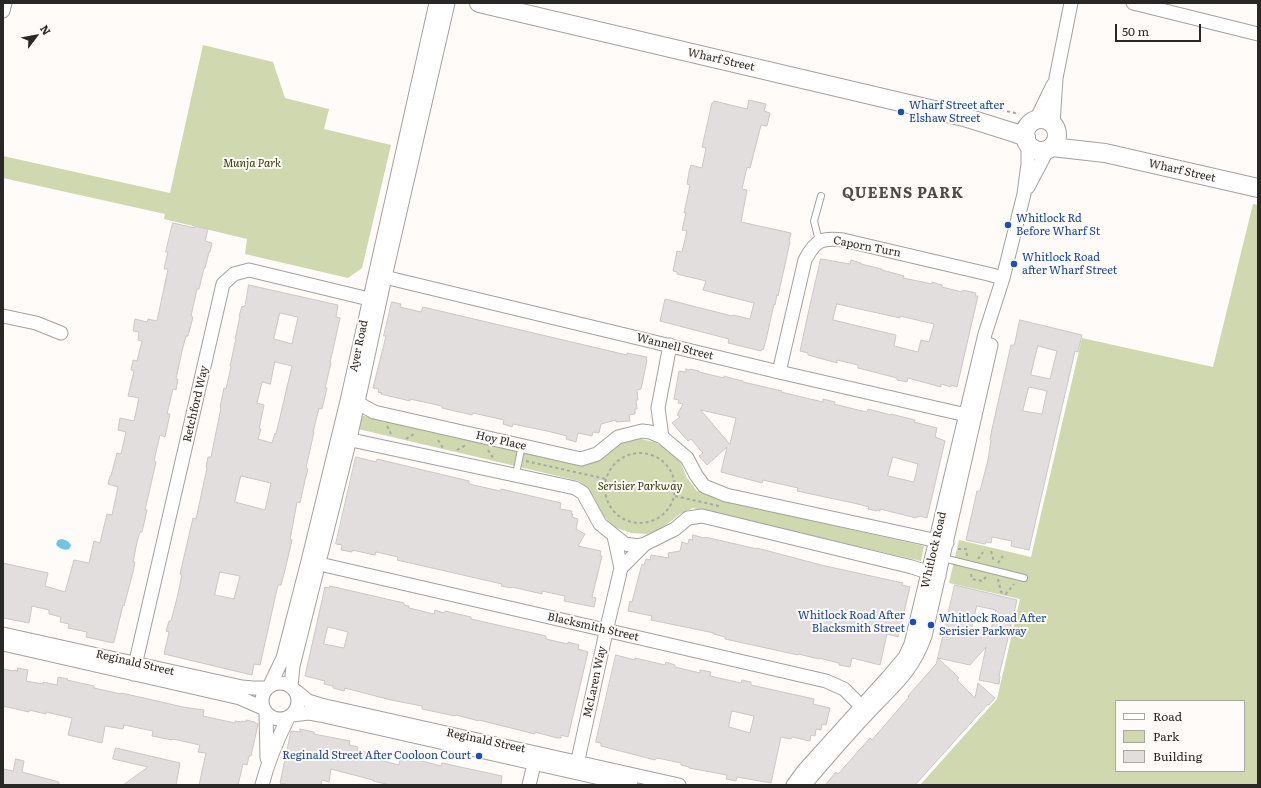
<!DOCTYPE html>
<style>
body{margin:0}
#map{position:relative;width:1261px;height:788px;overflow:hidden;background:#fefbf8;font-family:Literata,serif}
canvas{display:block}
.frame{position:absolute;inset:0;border:4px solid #2a2827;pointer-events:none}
.legend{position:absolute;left:1115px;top:700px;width:130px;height:72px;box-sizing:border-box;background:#fefbf8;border:1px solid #a9a7a4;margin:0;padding:5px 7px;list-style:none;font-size:12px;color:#2a2827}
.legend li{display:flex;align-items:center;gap:8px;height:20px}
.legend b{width:20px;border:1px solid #a9a7a4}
.north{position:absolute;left:16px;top:16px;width:40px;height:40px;-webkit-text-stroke:3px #fefbf8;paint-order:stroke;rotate:58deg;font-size:11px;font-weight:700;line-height:16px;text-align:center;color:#2a2827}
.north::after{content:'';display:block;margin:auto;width:14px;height:18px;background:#2a2827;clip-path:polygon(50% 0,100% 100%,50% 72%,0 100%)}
.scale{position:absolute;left:1115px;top:24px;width:86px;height:18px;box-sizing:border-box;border:2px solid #2a2827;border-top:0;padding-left:5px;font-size:12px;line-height:14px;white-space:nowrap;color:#2a2827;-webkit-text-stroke:3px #fefbf8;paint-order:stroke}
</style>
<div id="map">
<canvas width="1261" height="788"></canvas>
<div class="frame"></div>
<ul class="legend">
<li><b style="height:5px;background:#fff"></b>Road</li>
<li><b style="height:11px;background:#cfd8af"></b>Park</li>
<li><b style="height:11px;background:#e2dedd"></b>Building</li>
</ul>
<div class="north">N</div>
<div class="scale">50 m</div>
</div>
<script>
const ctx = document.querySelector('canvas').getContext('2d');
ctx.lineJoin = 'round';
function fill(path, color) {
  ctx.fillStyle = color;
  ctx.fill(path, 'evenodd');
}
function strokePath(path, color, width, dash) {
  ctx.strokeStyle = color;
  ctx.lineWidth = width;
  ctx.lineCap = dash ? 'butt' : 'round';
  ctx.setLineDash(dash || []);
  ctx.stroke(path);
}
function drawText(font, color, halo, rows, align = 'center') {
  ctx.font = font + ' Literata,serif';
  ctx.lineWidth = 4;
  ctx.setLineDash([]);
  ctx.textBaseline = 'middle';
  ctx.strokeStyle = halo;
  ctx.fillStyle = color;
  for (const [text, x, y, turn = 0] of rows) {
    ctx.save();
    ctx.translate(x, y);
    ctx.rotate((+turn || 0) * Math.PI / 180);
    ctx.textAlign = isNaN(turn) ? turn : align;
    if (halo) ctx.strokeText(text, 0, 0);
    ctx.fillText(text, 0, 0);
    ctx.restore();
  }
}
const green = new Path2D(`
 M203,45L273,62L285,98L329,109L324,129L391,145L362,268L348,278L245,254L247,239L164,219L165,214L3,178V156L170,193Z
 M1253,204L1258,205V785H920L997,699L1020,599L949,583L959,540L1031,557L1082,338L1213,367ZM1116,701H1244V771H1116Z
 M360,415L584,465L600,460L612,447L622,442L637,438L654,442L670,450L680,461L687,478L697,491L773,512L924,546L921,561L693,508L680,514L662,528L648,534L631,533L614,527L600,512L593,496L579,481L358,429Z`);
const water = new Path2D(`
 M62,539C66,540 70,542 71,546L69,549C65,551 58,548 56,544L58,540Z`);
const building = new Path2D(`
 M749,100L766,104L764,111L770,113L767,126L761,125L750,168L747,167L742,189L747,190L741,222L791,233L789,241L790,242L778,296L777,295L775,305L774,304L766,340L763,350L762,349L761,351L728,343L729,339L660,321L665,299L732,316L733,315L750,319L754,303L703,290L706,281L677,274V272L673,271L677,251L682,252L687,231L682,230L686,213H684L690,185L687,184L689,172L691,165L702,168L706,148L702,147L712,103H713L714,101L747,109Z
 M173,223L195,228V226L208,229L205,241L212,243L210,252H209L205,268H204L199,289H197L191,316L193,317L188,336H186L182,351L176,379H178L176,390L173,389L167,414H170L165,437L160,435L154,461L156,462L145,510H147L142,532H140L137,542L133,562H135L133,572L124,606L123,605L114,642L113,643L86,637L87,632L68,628L69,624L60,622L61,617L49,614V610L32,606L29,623L3,618V563L48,573L45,586L65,592L74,560L89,563L94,541L100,543L107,514L112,515L118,487L108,484L110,476H111L117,453L121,454L126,432L118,430L120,418L134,421L139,398L128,396L134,371L131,370L133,360L137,361L142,341L138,340L139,332L133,331L135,319L147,322L148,319L157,321L168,269H164L168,252H166Z
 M821,259L850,264L851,260L861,263V264L882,269V270L904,276L903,278L923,282L932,284V282L942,285V287L962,292L963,290L976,293L975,296H978L957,387L951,385V387L941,384V387L908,378L907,382L897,380V378L858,368V365L837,360V363L808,355V353L800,351L810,305ZM837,304L900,318V316L934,324L929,342L921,340L918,352L894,346L896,335L833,320Z
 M249,285L338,305L336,317L340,318L330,363H331L325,388H327L322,409L319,408L313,432H314L306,468L308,469L305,480L300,503L297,502L290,540H292L285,570L281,585H278L260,665L254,664L252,675L164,654L169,632L166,631L169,621H171L177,598L182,575L180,574L193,518L196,519L207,468L206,467L208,457H211L221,408L220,407L224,388L226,389L231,367L230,366L235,343L236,339H235L240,316H239L242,306L243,307L245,305ZM280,313L298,317L292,344L274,339ZM275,362L292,366L276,434L275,433L272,443L258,439L261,429H259L264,405L257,403L262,382L270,384ZM241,476L271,483L265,510L235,502ZM220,572L240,576L234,599L215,595Z
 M392,302L401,304L400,307L421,312L423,307L627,355V353L647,357L646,360H647L641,389L637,390L638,400H636L637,409H635V414L629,415L630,421L616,422V420L601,424L599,433L593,432L592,436L578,433L576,442L566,439L567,436L547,431L513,424L512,427L503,424L504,420L473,413L472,415L442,408V406L410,399V401L381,394L382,393L378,392L379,389L373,388L386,336H384Z
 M1020,320L1082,335L1078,352L1075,351L1029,550L1011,546L1012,541L992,537L991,543L986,542L985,544L966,540L977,491H980L988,460L991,440H990L992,429L1011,345H1014ZM1038,346L1057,351L1050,379L1031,375ZM1029,387L1047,391L1042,414L1023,411Z
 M686,369L690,370V369L699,371V372L724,378V376L734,379L743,381V382L782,391L781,392L823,402V399L835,402L834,404L858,410L867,412L868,409L891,415V414L915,420L914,422L937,428L935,437L945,441L927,518L920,516L919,517H916V518L880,509V511L877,510V511L868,509L869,507L858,504L797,491L798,488L763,480L762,483L721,472L727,447L707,465L699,456L703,453L691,439L688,441L672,423L680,417L677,415L683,404L678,403L679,400L674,399L679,371L686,372ZM701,410L736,418L730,444ZM893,457L918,464L914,482L888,476Z
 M356,457L376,462L377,459L469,481V484L500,491L501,489L561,503L560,509L572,511L571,514H573L572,517L578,519L576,529L585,534L578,546L601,551L600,556H602L592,597L596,598L594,607L564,601L565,596L542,591V594L512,587L511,588L501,586L502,584L397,560L398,557L376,552L375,555L352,550V552L341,550L342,545L336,544Z
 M693,535L704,538L705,537L757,549V548L821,565L903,583L902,585L910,587L898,637L887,634L880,665L852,658L850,667L839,665V663L819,658V659L798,654V655L725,639V637L714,634V633L651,620L652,616L628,611L630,601L632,602L642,564L644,565L646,559L650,560L651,555L669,558L668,553L680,551L682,542L688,544L689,539L692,540Z
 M955,585L1017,600L999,676H1000L999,684L979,680L986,647L970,665L938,658ZM977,606L996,610L990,633L972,628Z
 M330,586L404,603V605L409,606V608L434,614L435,610L444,613L445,611L471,617V619L546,636V639L568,644V642L579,645L578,649L588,652L568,737L561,735V738H557L535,732V734L479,720V721L456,715L455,716L422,709V706L391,700L345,688L344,691L333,688V686L324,684L325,681L305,676L325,587L329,588ZM328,627L348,632L344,648L324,644Z
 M616,655L635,660V658L665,665L666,662L675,665V667L700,673V670L711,672L710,676L741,683L742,680L751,682V685L814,699L813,704L830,708L826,725L822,724L821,730L816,729L815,736L811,735L810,741L792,737L791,739L781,737L771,783L737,777L736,781L726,779L727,775L689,768V767L681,765V763L657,758L655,760L601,746V743L596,742ZM732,711L754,716L750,733L729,727Z
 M938,658L959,678L957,680L975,698L978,683L995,698L989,705L988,704L915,785H825L836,772L838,774L870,738L872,740L909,697L908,696L936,664Z
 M18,668L28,670L26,681L43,684V682L57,685L58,677L68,679L67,680L94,686V688L121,694V693L144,698L183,707L204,710L203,716L221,720L235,723V721L242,722V721L246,722V720L255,722V723L258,724L251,756H249L247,765L243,764L238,785H199L206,753L198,752L200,745L173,739L172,740L152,736L153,731L124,725L123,729L105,726L102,743L68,735L72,718L46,712V714L29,710V712L3,706V669L14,671V670L17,671Z
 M300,729L314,732V734L350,741L349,745L358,747L357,750L376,755V759L399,765L401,754L415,757L414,759L441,766L442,763L502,776L501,785H390L373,781V780L331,769L329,782L322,780L321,785H289L280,783L291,731L300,732Z
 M116,748L180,763L176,785H123L148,767L113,759Z
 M16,759L24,761L22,772L59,782V785H3V769L13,771Z`);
const path = new Path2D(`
 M972,103L1019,114
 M387,426L392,436
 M406,439L414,434
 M438,440L443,448
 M457,450L466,445
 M488,450L493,458
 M605 488a35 35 0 1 1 70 0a35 35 0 1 1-70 0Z
 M526,461L606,479
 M675,496L719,506
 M958,549H966L967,556
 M991,551L994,562
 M978,559L983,552
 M998,563L1003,556
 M971,574L972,579L982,581L986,577
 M998,579L1001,592L1006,594L1014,584`);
const lane = new Path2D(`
 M819,241L814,221L821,196
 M516,474L522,445
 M943,558L1024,578`);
const street = new Path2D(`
 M1133,3L1258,34
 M3,11L5,3
 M1036,120L1053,85
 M1053,124L1056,78L1071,3
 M1028,187L1048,149
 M376,275L779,372L975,417
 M3,316L36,323L61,333
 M779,372L805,260C815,241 821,237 843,240L988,274L1003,278
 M350,402L358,403L374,412L581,459L597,454L618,437L642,431L650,432L662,437L687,458L696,475L704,486L726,495L947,543
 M662,437L658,408L670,345
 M342,438L575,488L583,493L600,524L625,544L638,546L645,544L675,529L688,518L702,516L912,567L939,576
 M311,562L826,681L844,689L868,713
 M621,568L645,544
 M3,634L242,687L253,688H267
 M3,644L240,698L263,708
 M133,674L223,284L234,274L249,270L369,299
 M262 701a18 18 0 1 1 36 0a18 18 0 1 1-36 0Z
 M270,685L283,658L308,561L347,401L436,3
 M291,686L293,666L350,439L385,277L448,3
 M296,691L308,701L321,705L679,785
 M266,713L267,758
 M292,715L309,713L320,715L631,785
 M576,769L608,623L621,568L614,536
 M262,785C268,762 277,740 288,718
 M529,785L536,756
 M793,785L804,770L888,677L905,657L911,644L985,334L1003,278L1024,194L1028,164V144
 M805,785L812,776C830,755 848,734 867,714C892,687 912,673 925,636L991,345`);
const secondary = new Path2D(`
 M479,3L964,117L1015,133L1026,137
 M1025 135a16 16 0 1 1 32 0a16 16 0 1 1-32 0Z
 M1052,147L1105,153L1258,188`);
const markers = [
 [901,112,4,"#1a4fb4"],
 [1008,225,4,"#1a4fb4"],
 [1014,264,4,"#1a4fb4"],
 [913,622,4,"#1a4fb4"],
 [931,625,4,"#1a4fb4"],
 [479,756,4,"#1a4fb4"]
];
const streetNames = [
 ["Wharf Street",721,60,13],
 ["Wharf Street",1182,171,13],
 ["Caporn Turn",867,247,11],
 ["Ayer Road",359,346,-78],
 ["Wannell Street",675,347,14],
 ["Retchford Way",196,404,-77],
 ["Hoy Place",501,441,13],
 ["Whitlock Road",934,550,-77],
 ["Blacksmith Street",593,627,13],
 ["Reginald Street",135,663,13],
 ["McLaren Way",595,682,-78],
 ["Reginald Street",486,741,12]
];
const transitNames = [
 ["Wharf Street after",909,106],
 ["Elshaw Street",909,119],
 ["Whitlock Rd",1016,219],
 ["Before Wharf St",1016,232],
 ["Whitlock Road",1022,258],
 ["after Wharf Street",1022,271],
 ["Whitlock Road After",905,616,"right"],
 ["Blacksmith Street",905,629,"right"],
 ["Whitlock Road After",939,619],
 ["Serisier Parkway",939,632],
 ["Reginald Street After Cooloon Court",471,756,"right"]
];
const parkNames = [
 ["Munja Park",252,164],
 ["Serisier Parkway",640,487]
];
const districtNames = [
 ["QUEENS PARK",903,194]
];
fill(green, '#cfd8af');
fill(water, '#73c4e2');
fill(building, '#e2dedd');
strokePath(building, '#cbc7c5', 1);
strokePath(lane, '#a4a19f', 8);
strokePath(street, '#a4a19f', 15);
strokePath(secondary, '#a4a19f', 20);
strokePath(path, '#a9a7a5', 2, [3, 3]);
strokePath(lane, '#fff', 6);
strokePath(street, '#fff', 13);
strokePath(secondary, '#fff', 18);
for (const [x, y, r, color] of markers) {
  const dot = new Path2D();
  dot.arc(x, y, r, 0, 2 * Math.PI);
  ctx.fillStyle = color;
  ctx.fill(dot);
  strokePath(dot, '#fefbf8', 1.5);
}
drawText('11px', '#2a2827', '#fefbf8', streetNames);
drawText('11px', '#164399', '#fefbf8', transitNames, 'left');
drawText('italic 11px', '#343b06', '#fefbf8', parkNames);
ctx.letterSpacing = '1px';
drawText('bold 15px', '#4d4b48', '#fefbf8', districtNames);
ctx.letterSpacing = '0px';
</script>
